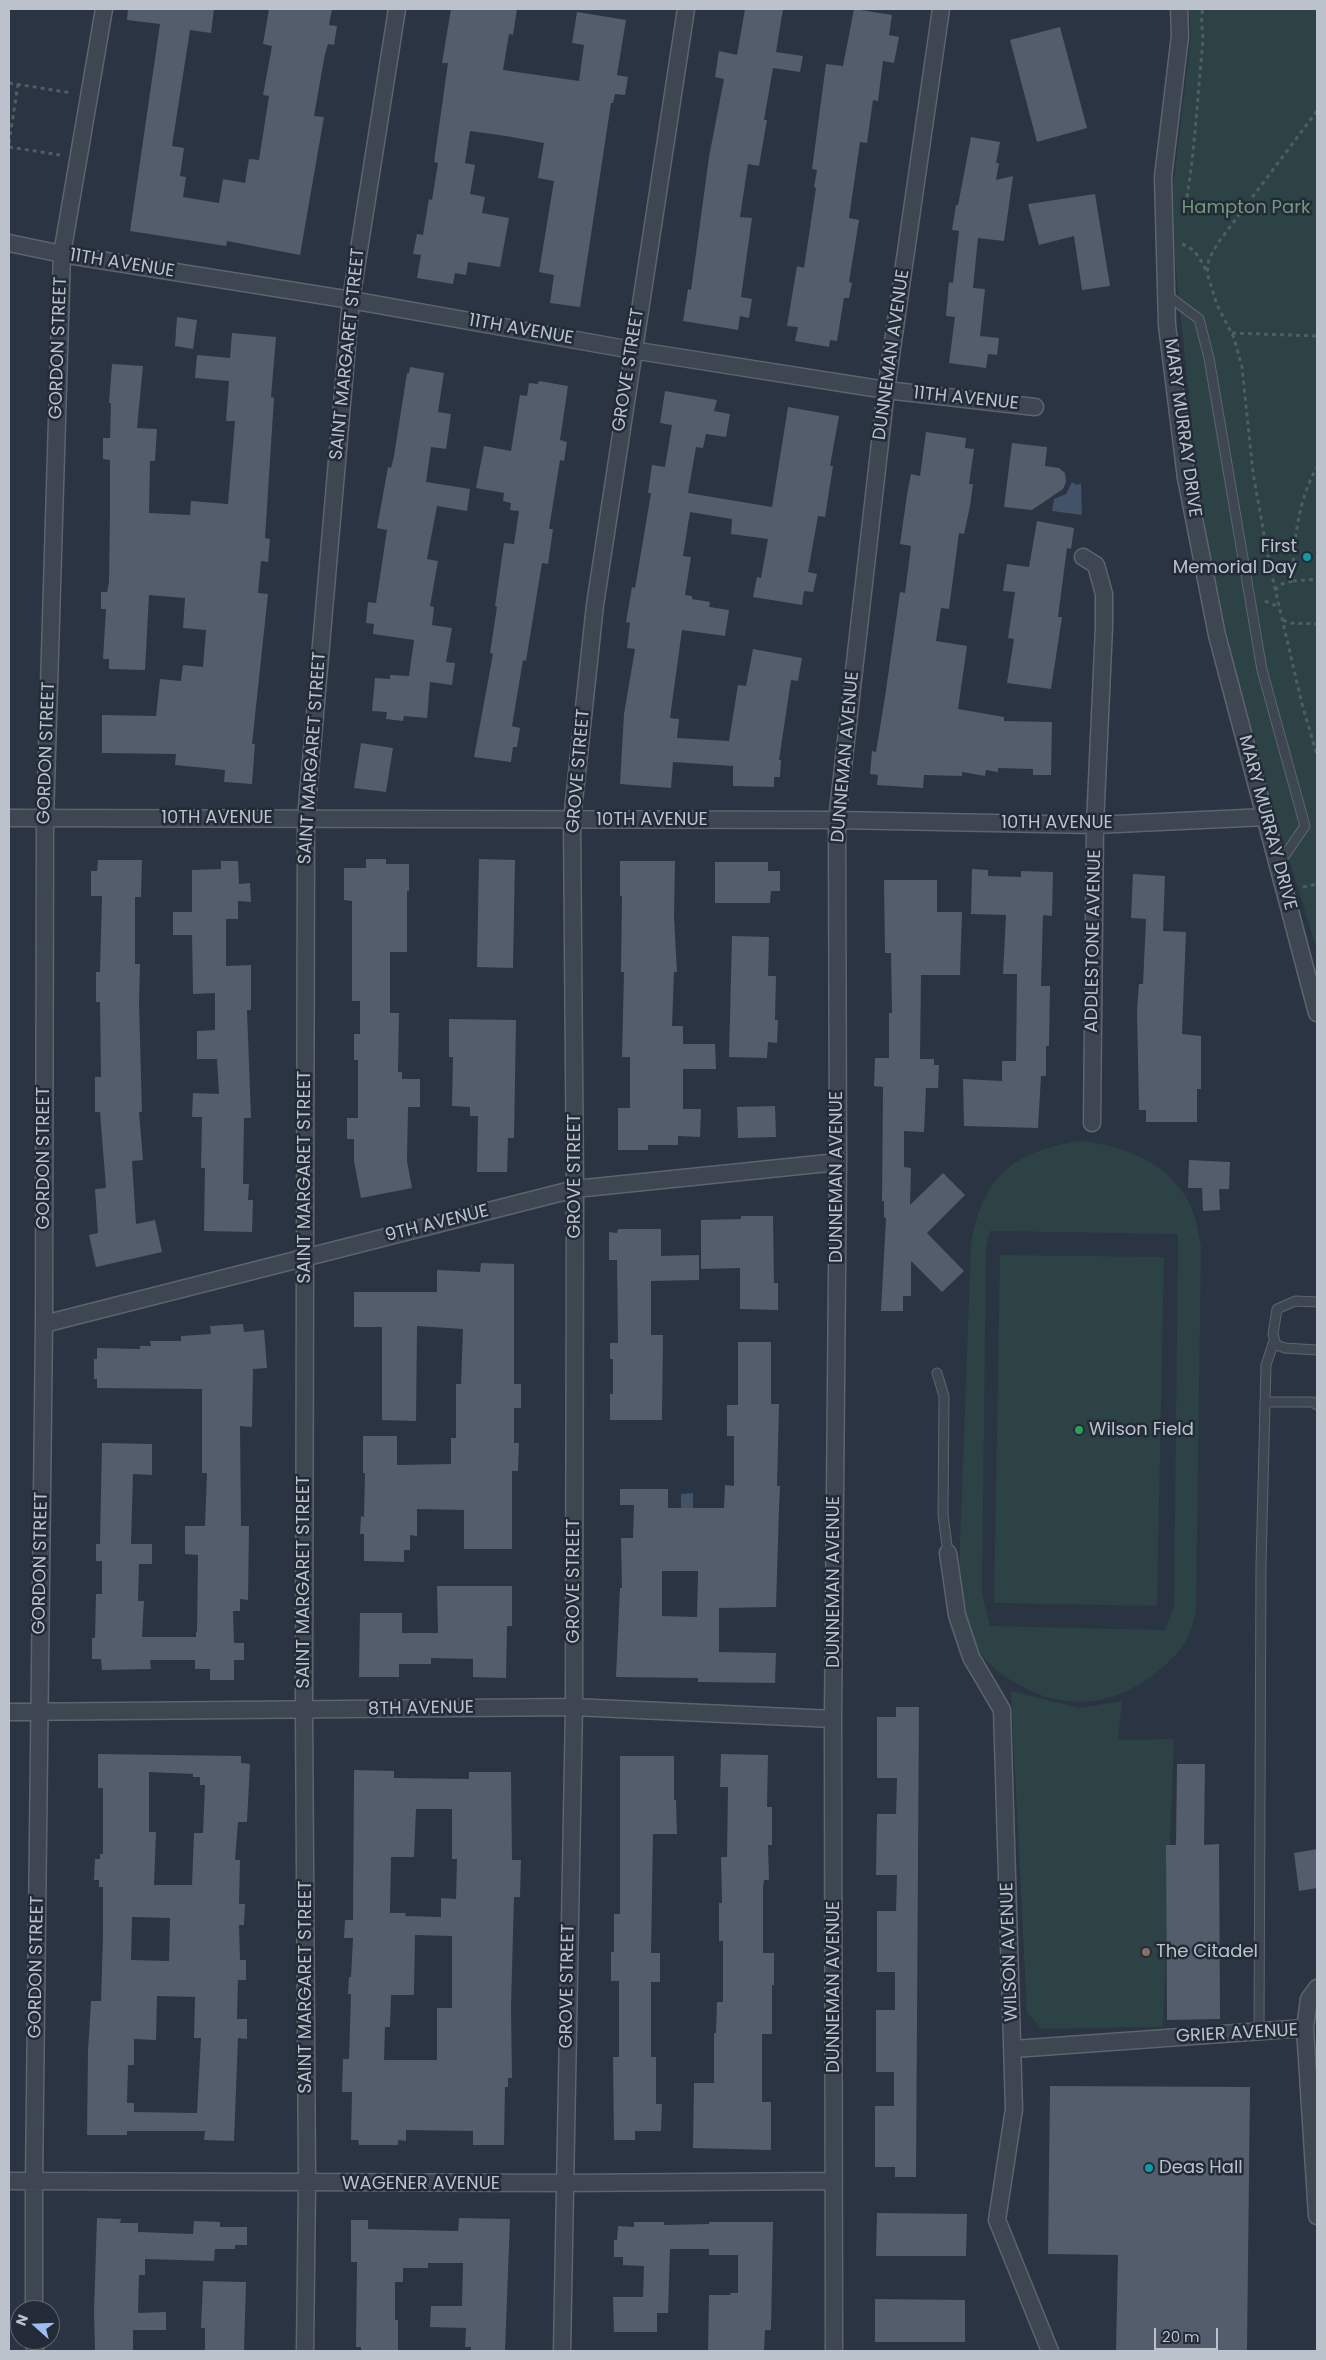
<!DOCTYPE html>
<style>
body{margin:0}
#map{position:relative;width:1326px;height:2360px;overflow:hidden;background:#2a3442;font-family:Poppins,sans-serif}
canvas{display:block}
.frame{position:absolute;inset:0;border:10px solid #bbc2cb;pointer-events:none}
.north{position:absolute;left:10px;top:2300px;width:50px;height:50px;box-sizing:border-box;background:#222b37;border:1px solid #5f6772;border-radius:50%;rotate:290deg;font-size:14px;font-weight:700;line-height:20px;text-align:center;color:#bbc2cb}
.north::after{content:'';display:block;margin:auto;width:18px;height:22px;background:#9bbdf0;clip-path:polygon(50% 0,100% 100%,50% 72%,0 100%)}
.scale{position:absolute;left:1154px;top:2328px;width:64px;height:22px;box-sizing:border-box;border:2px solid #bbc2cb;border-top:0;padding-left:6px;font-size:15px;line-height:18px;white-space:nowrap;color:#bbc2cb;-webkit-text-stroke:4px #222b37;paint-order:stroke}
</style>
<div id="map">
<canvas width="1326" height="2360"></canvas>
<div class="frame"></div>
<div class="north">N</div>
<div class="scale">20 m</div>
</div>
<script>
const ctx = document.querySelector('canvas').getContext('2d');
ctx.lineJoin = 'round';
function fill(path, color) {
  ctx.fillStyle = color;
  ctx.fill(path, 'evenodd');
}
function strokePath(path, color, width, dash) {
  ctx.strokeStyle = color;
  ctx.lineWidth = width;
  ctx.lineCap = dash ? 'butt' : 'round';
  ctx.setLineDash(dash || []);
  ctx.stroke(path);
}
function drawText(font, color, halo, rows, align = 'center') {
  ctx.font = font + ' Poppins,sans-serif';
  ctx.lineWidth = 5;
  ctx.setLineDash([]);
  ctx.textBaseline = 'middle';
  ctx.strokeStyle = halo;
  ctx.fillStyle = color;
  for (const [text, x, y, turn = 0] of rows) {
    ctx.save();
    ctx.translate(x, y);
    ctx.rotate((+turn || 0) * Math.PI / 180);
    ctx.textAlign = isNaN(turn) ? turn : align;
    if (halo) ctx.strokeText(text, 0, 0);
    ctx.fillText(text, 0, 0);
    ctx.restore();
  }
}
const green = new Path2D(`
 M1189,9H1317V951L1277,820L1233,661L1211,560L1198,485L1175,261L1173,189L1191,35Z
 M1080,1141C1125,1146 1168,1162 1190,1204C1196,1217 1198,1232 1201,1246L1196,1612C1194,1619 1192,1628 1189,1634C1184,1647 1173,1658 1163,1667C1122,1704 1069,1714 1020,1685C1008,1679 994,1670 986,1660C974,1646 964,1624 960,1605C958,1595 959,1582 959,1571L971,1243C983,1176 1014,1151 1080,1141ZM990,1231L1178,1234L1174,1607L1165,1630L990,1626L982,1594L986,1248Z
 M1000,1255L1164,1257L1157,1606L994,1603Z
 M1011,1691L1080,1708L1122,1701L1118,1740L1174,1739L1163,2027L1042,2029L1027,2013Z`);
const water = new Path2D(`
 M1072,482L1077,485L1081,483L1082,515L1052,511L1054,499L1066,494Z
 M693,1493V1524H681V1494Z`);
const building = new Path2D(`
 M128,9H214L211,33L190,30L172,146L184,148L180,176L186,177L183,197L219,203L223,179L245,183L249,159L259,160L269,96L263,95L272,46L263,44L269,9H332L329,25L337,26L334,45L328,44L325,54L314,116L324,117L300,255L227,241L226,246L130,231L160,24L127,20Z
 M451,9H517L513,35L509,34L503,70L579,81L584,45L572,43L577,12L626,20L617,75L628,77L625,95L615,94L613,103H611L580,307L550,303L554,275L539,272L554,181L538,178L544,143L506,136L470,131L465,163L475,165L470,194L485,197L482,213L509,218L500,267L468,262L466,275L455,273L453,284L417,278L421,255L413,254L417,234L423,235L429,199L432,200L438,163L434,162L448,63H442Z
 M745,9H783L776,52L803,56L800,72L773,68L764,120H767L759,166L748,164L740,217L752,218L741,297L752,299L749,318L740,316L738,330L683,321L688,289L691,290L709,157L724,79L715,77L719,51L737,55Z
 M854,9L892,15L889,35L899,37L894,63L883,61L878,101L873,100L867,143L860,142L849,218L859,220L849,282L852,283L849,298H844L837,341L830,340L829,347L795,341L798,327L787,326L797,266L804,268L816,188L814,187L817,170L812,169L826,64L843,66Z
 M1060,27L1087,128L1037,142L1010,40Z
 M971,137L1000,142L996,163H999L996,180L1013,176L1004,241L978,238L973,288L985,289L980,336L999,338L997,355L988,354L986,368L949,363L955,317L946,316L949,282L953,283L959,231L952,230L956,205H958Z
 M1095,194L1110,286L1082,290L1074,236L1039,245L1028,204Z
 M177,317L197,320L193,349L175,346Z
 M232,333L276,337L271,397L274,398L265,538L270,539L268,562L261,561L258,593L268,594L252,744H255L252,784L224,782L225,770L175,765L176,754L102,753V715L156,716L160,679L181,681L183,665L203,667L206,630L183,628L185,598L149,595L145,670L109,669V659H103L106,609H101V592H107L109,582L110,511V460L103,459V438H110L111,403H109L112,364L143,366L137,428L157,429L155,461H150L149,513L190,515L191,501L228,504L235,421H226L229,381L195,378L197,355L230,358Z
 M410,367L444,373L438,412L451,414L446,449L431,447L426,482L470,489L467,511L437,506L427,559L438,561L430,606L434,607L432,625L452,628L446,662L455,663L452,685L430,682L427,718L404,716L403,721L386,719L387,712L372,711L375,678L390,679V675L409,676L414,640L373,634L374,624L366,623L368,602L376,603L387,530L377,528L388,467L391,468L394,456L407,373H409Z
 M539,381L568,386L560,440L567,442L564,461L560,460L549,529H553L548,564L542,563L526,661L523,660L512,726L520,728L517,747H513L511,762L474,757L493,654L490,653L497,607L495,606L504,543L514,544L519,511L510,510L511,503L503,501L504,493L476,488L484,446L511,451L520,395L527,396L529,383L538,384Z
 M665,391L717,400L714,411L730,414L726,437L706,434L703,448L696,447L688,493L772,507L788,407L839,416L830,466H833L825,517L818,516L808,572L817,574L813,592L804,591L802,605L753,597L757,577L761,578L768,539L731,534L732,519L690,512L683,556L691,557L685,595L692,596V599L710,602L709,607L729,610L725,636L682,630L670,718L679,719L677,738L729,741L738,685L746,686L753,649L802,658L798,681L791,680L779,760H781L780,777H774V787L733,786V766L673,762L671,788L620,784L624,714L635,649L627,648L630,623L626,622L632,587L635,588L651,493H648L652,465L665,467L672,425L660,423Z
 M926,432L966,438L965,448L974,449L969,484H973L970,506L964,534L959,533L949,609L941,608L936,641L967,646L958,709L1004,717V721L1052,722L1051,775H1033V769L998,768V772L986,770L985,776L962,772V776L924,775L923,788L877,785L878,775L870,774L872,751L876,752L885,697L900,592L905,593L911,546L900,544L907,495L911,474L920,476Z
 M1012,443L1047,447L1045,466L1059,468L1065,473L1066,482L1063,489L1032,510L1004,507Z
 M1037,521L1074,528L1071,549L1067,548L1058,617H1062L1051,689L1007,683L1014,639L1008,638L1015,592L1003,591L1007,564L1029,567Z
 M361,743L393,748L386,792L354,788Z
 M366,859H386V864H409V891H407V952H390V1013H399L398,1072H402V1079H420V1107H408L407,1161L412,1188L361,1198L354,1161V1139H347V1118H358V1060H354V1034H360V1001H352V901L344,900V868H366Z
 M479,859L515,860L513,968L477,967Z
 M98,860H142L141,897H135V964H140L139,1003L142,1112H139L143,1160L132,1161L136,1224L155,1220L162,1252L96,1267L89,1235L98,1233L95,1189L106,1188L100,1112H95V1077H101L100,1002H96V972H100L102,896H91V871H97Z
 M221,861H238L239,884L250,883L251,902L238,901V919H226V966L251,965V1010H247L251,1118H244L243,1184H249L248,1200H253L252,1232L204,1231L205,1168H201L202,1117H192L193,1093L219,1094L217,1059H197V1031L215,1030V993L193,994L192,935H173V912H192V870L221,869Z
 M620,861H675L674,917L677,972H674L672,1026H683V1044H715L716,1069H683V1109H701L700,1137L678,1136V1145H648V1150H618V1108H630V1057H622L624,972H621L622,896H620Z
 M715,862H768V871H780V891H771L770,903H715Z
 M972,869L988,870V876L1021,877V871L1053,872L1052,916L1043,915L1041,986H1050L1049,1046H1046V1076H1041L1038,1128L964,1126L963,1079L1002,1081V1061H1016L1017,974H1003L1006,915L971,914Z
 M1133,874L1165,876L1163,931L1186,932L1182,1034L1201,1036V1089H1197V1122H1146V1110H1139L1137,1010L1139,984H1143L1146,919L1131,918Z
 M884,880H937V912H962L960,975H921L920,1059H934V1065H939L938,1088H926L924,1132L904,1131V1167L911,1168L910,1205L943,1173L965,1195L927,1233L964,1271L942,1292L911,1261V1296H903V1311H881L886,1218L884,1217V1201H882L883,1087L874,1086L875,1058H889V1013H892L891,953H885Z
 M732,936L769,937L768,976H776L775,1020H778L777,1043L768,1042L767,1058L729,1057Z
 M449,1019L516,1020L514,1138H508L507,1172H477L478,1116H470V1107L452,1106L453,1057H449Z
 M775,1106L776,1137L738,1138L737,1107Z
 M1189,1160L1230,1162L1229,1189H1219L1220,1210L1203,1211L1202,1188H1188Z
 M741,1216H773L774,1283H778V1310L740,1309V1268L701,1269V1220L741,1219Z
 M618,1229H661V1256L699,1255V1280L651,1281V1335H663L662,1420H610V1394H613V1359H610V1343H618L617,1260H609V1232L617,1233Z
 M481,1263L514,1264V1384H521V1408H514V1443H519L518,1471H512V1549H464V1510L417,1509V1536L410,1535V1550H404V1562L364,1561V1534H360L361,1516L364,1517L365,1473H363V1436H397V1465L451,1464V1438H456V1384H461L463,1329L417,1326L416,1421L382,1420V1327H354V1292H437V1270L480,1272Z
 M243,1324L244,1332L264,1330L267,1368L253,1369L252,1427L240,1426L241,1526H249L248,1600L240,1599V1611H233L234,1643H244V1660H234V1680H210V1669H195V1660H150L151,1669L102,1670L101,1659H92V1638H95L96,1594H102V1561H96V1544H100L102,1443L152,1444V1475L133,1474L131,1544H152V1564H139L138,1601H144L142,1637H196V1632H197L198,1555L185,1554V1526H205L207,1473H202V1389L97,1388V1379H94V1359H97V1348L140,1349V1346H151L150,1341H181V1336L211,1334L210,1326Z
 M738,1342H771V1404H779L777,1486H780L779,1508L776,1607L719,1608V1652L776,1653L775,1683L698,1682V1678L616,1677L620,1588H622L621,1538H633L634,1505H620V1489H668V1508H724L725,1485L734,1486V1436H727V1405H738ZM662,1571H698L697,1617L662,1616Z
 M437,1586H512V1626H507L506,1678L473,1677V1659L431,1658V1664H399V1677H359L360,1613H402V1633H438Z
 M896,1707H919L916,2177H895V2167H875V2106H894V2072H876V2010H895V1972H877V1911H896L897,1875H876L877,1814H896L897,1778H877V1717H896Z
 M98,1754L241,1756V1763L250,1764L247,1822H238L235,1860H240L239,1904H245L244,1925H239L240,1960H246V1980H238L237,2019H247V2039L238,2038L234,2141L204,2140L205,2131H127V2135H87L88,2051L91,2001H101L103,1936V1887H99V1880H94L95,1859H100V1854H103V1788H98ZM149,1772L193,1774V1777H200V1785H205L203,1833H194L192,1885H154L156,1832H149ZM132,1917L170,1918L169,1961L131,1960ZM157,1996L195,1997L194,2038H201L197,2113L134,2112V2103H127L128,2065H134V2039L156,2040Z
 M721,1754L768,1755L767,1807H772V1845H768L769,1880H764L763,1887V1953H774V1985H772V2034H762V2102H771V2150L693,2148L694,2083H714V2033H716L717,2002H723V1941H719V1903H722L721,1857H727L728,1787H720Z
 M620,1756H674V1800H676L677,1834H653L651,1953H660V1982H651V2057H656V2104H662L661,2131H635V2140H614L613,2057H619V1981H611V1952H614V1914H620Z
 M1177,1764H1205L1204,1845L1219,1844L1220,2019L1167,2020L1166,1845H1176Z
 M354,1770L394,1771V1778L469,1779V1772H511L512,1860H521L520,1897H514L511,2007L512,2078H508V2087H505L504,2145H473V2131L406,2130V2141L398,2140V2145H359L358,2140H351L352,2092H342L343,2059H349L351,1994H348L349,1977H351L353,1938H344L345,1920H353ZM416,1809H452V1859H457L456,1899L441,1898V1917L405,1916L406,1913H390L391,1857H414ZM415,1935L452,1936V2008H437V2060H384L385,2027H390L391,1995H414Z
 M1317,1849V1888L1299,1891L1294,1853Z
 M1050,2086L1250,2087L1247,2351H1116L1118,2255L1048,2254Z
 M877,2213L967,2214L966,2256H876Z
 M97,2218L121,2219L120,2223H138V2232L193,2234L194,2221L220,2222V2227H247V2245H235V2249H215L214,2261L145,2259V2275H139L138,2313L166,2312V2330H133V2351H95L94,2311Z
 M459,2218L510,2219L505,2351H471V2347H465L466,2328L430,2327L431,2306H462L463,2263H428V2268H403V2282H395V2320H398V2351H361V2347H356L357,2262H351V2220H368V2229L458,2231Z
 M634,2222H664V2225L709,2224V2222H773L771,2330H765L764,2351H708L709,2295H730L731,2293H738V2255H709V2249H670L668,2313H657V2332H614L613,2297H643L644,2266L623,2265V2257H614V2240H617L618,2226L634,2227Z
 M203,2281L246,2282L244,2351H205V2328H201Z
 M875,2299L965,2300V2342H875Z`);
const path = new Path2D(`
 M9,83L72,93
 M1317,111L1218,243L1209,259L1207,273L1217,305L1234,338L1242,367L1253,473L1270,567L1302,704L1317,755
 M9,143L18,84
 M9,147L60,155
 M1184,213C1195,157 1197,99 1203,41C1203,30 1200,19 1203,9
 M1182,244C1196,249 1200,259 1207,272
 M1232,333L1317,336
 M1293,581L1317,579
 M1275,590L1282,584L1293,581C1293,544 1298,500 1317,467
 M1265,601L1274,605L1279,604
 M1283,620L1291,623L1317,624
 M1303,887L1317,884`);
const lane = new Path2D(`
 M1167,295L1199,319L1209,358L1262,670L1305,826L1278,865
 M1317,1302L1295,1301L1277,1309L1273,1334L1276,1345L1285,1348L1317,1350
 M937,1373L944,1396L943,1515L948,1553
 M1265,1402H1313L1317,1405
 M1259,2031L1261,1564L1266,1365L1274,1341`);
const street = new Path2D(`
 M1179,9L1180,36L1163,177L1167,325L1186,478L1217,635L1317,1013
 M9,243L62,254L351,300L632,350L886,390L1035,407
 M1083,557L1096,565L1104,594V627L1095,825L1092,1123
 M9,818L837,820L1095,825L1266,817
 M44,1324L575,1189L838,1162
 M948,1553L957,1615L971,1657L1002,1710L1014,2109L997,2220L1050,2351
 M9,1712L574,1707L833,1719
 M1305,2028L1309,1999L1317,1988
 M1014,2049L1305,2028L1317,2216
 M9,2181L564,2183L834,2181
 M34,2310V2181L44,1324L45,819L62,254L104,9
 M35,2340V2351
 M305,2351L307,2184L304,1711L306,818L351,300L397,9
 M562,2351L574,1707L575,1189L572,820L595,605L686,9
 M834,2351L833,1719L838,1162L837,820L886,390L941,9`);
const markers = [
 [1307,557,5,"#0f9aa8"],
 [1079,1430,5,"#2e9e5b"],
 [1146,1952,5,"#8d6e63"],
 [1149,2168,5,"#0f9aa8"]
];
const parkNames = [
 ["Hampton Park",1246,208]
];
const streetNames = [
 ["11TH AVENUE",122,264,9],
 ["11TH AVENUE",521,330,10],
 ["GORDON STREET",59,348,-88],
 ["SAINT MARGARET STREET",348,354,-84],
 ["DUNNEMAN AVENUE",892,355,-82],
 ["GROVE STREET",629,370,-81],
 ["11TH AVENUE",966,399,6],
 ["MARY MURRAY DRIVE",1182,428,82],
 ["GORDON STREET",47,753,-88],
 ["DUNNEMAN AVENUE",846,757,-85],
 ["SAINT MARGARET STREET",313,758,-86],
 ["GROVE STREET",579,771,-85],
 ["10TH AVENUE",217,818],
 ["10TH AVENUE",652,820],
 ["10TH AVENUE",1057,823],
 ["MARY MURRAY DRIVE",1267,823,75],
 ["ADDLESTONE AVENUE",1094,941,-89],
 ["GORDON STREET",44,1158,-90],
 ["GROVE STREET",575,1176,-90],
 ["SAINT MARGARET STREET",305,1177,-90],
 ["DUNNEMAN AVENUE",837,1177,-90],
 ["9TH AVENUE",437,1224,-14],
 ["GORDON STREET",41,1563,-89],
 ["GROVE STREET",574,1581,-90],
 ["SAINT MARGARET STREET",304,1582,-90],
 ["DUNNEMAN AVENUE",834,1582,-90],
 ["8TH AVENUE",421,1709,-1],
 ["WILSON AVENUE",1010,1952,-92],
 ["GORDON STREET",37,1967,-89],
 ["GROVE STREET",568,1986,-89],
 ["SAINT MARGARET STREET",306,1987,-90],
 ["DUNNEMAN AVENUE",834,1987,-90],
 ["GRIER AVENUE",1237,2034,-3],
 ["WAGENER AVENUE",421,2184]
];
const poiNames = [
 ["First",1297,547,"right"],
 ["Memorial Day",1297,568,"right"],
 ["Wilson Field",1089,1430],
 ["The Citadel",1156,1952],
 ["Deas Hall",1159,2168]
];
fill(green, '#2d4244');
fill(water, '#415269');
fill(building, '#535d6c');
strokePath(lane, '#5c646f', 11);
strokePath(street, '#5c646f', 19);
strokePath(path, '#4c5f61', 3, [4, 4]);
strokePath(lane, '#3e4652', 9);
strokePath(street, '#3e4652', 16);
for (const [x, y, r, color] of markers) {
  const dot = new Path2D();
  dot.arc(x, y, r, 0, 2 * Math.PI);
  ctx.fillStyle = color;
  ctx.fill(dot);
  strokePath(dot, '#222b37', 2);
}
drawText('18px', '#749a7c', '#222b37', parkNames);
drawText('18px', '#bbc2cb', '#222b37', streetNames);
drawText('18px', '#bbc2cb', '#222b37', poiNames, 'left');
</script>
